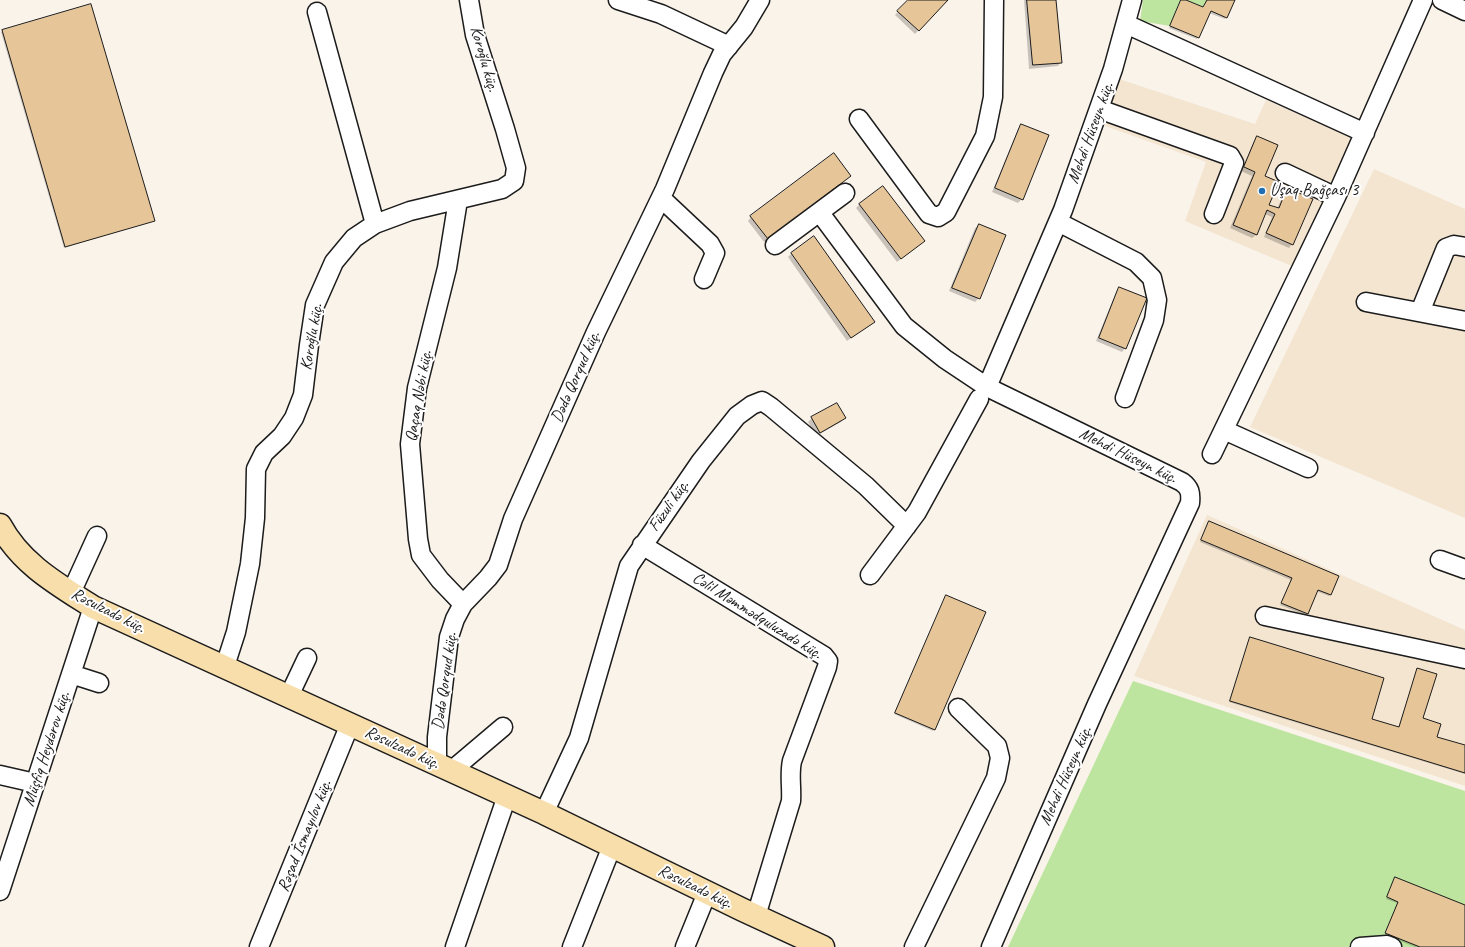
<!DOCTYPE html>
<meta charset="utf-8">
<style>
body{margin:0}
canvas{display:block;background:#faf3ea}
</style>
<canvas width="1465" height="947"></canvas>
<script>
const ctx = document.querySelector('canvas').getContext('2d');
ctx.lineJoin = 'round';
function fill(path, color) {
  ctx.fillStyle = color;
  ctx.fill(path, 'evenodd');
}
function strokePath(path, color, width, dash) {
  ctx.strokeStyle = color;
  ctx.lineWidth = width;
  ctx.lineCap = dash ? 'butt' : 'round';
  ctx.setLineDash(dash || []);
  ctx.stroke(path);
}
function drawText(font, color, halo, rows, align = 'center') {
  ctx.font = font + ' Caveat,sans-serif';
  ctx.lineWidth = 4;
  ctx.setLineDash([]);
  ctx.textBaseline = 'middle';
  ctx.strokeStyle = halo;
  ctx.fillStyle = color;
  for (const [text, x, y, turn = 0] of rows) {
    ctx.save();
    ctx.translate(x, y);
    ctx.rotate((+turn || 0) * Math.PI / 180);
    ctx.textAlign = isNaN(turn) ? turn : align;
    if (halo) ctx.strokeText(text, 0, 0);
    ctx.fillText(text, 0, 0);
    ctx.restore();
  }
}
const built = new Path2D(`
 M1119,79L1255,124L1266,100L1353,138L1294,267L1185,221L1206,162L1105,126Z
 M1374,169L1465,209V518L1250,427Z
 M1207,515L1465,630V786L1134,676Z`);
const green = new Path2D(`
 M1143,0H1181L1170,26L1140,21Z
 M1186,0H1207L1203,7Z
 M1133,681L1465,791V947H1008Z`);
const shadow = new Path2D(`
 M909,0H947L915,34L895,15Z
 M1024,0H1055L1061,62L1058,66L1029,69Z
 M1182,0L1203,8L1206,0H1233L1225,19L1209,13L1197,39L1169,28Z
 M90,5L153,221L64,248L1,32Z
 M1022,125V199L1018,203L992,192L1018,129Z
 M1257,137L1268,205L1277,209L1284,193L1288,189L1292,244L1289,248L1264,237L1272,217L1265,214L1256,235L1252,238L1230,228L1252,176L1241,171L1254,141Z
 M850,176L764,242L748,221L751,217Z
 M860,204L920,244L897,262L856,208Z
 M979,225V298L975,302L949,291L975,228Z
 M792,253L870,325L847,341L788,257Z
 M1119,288L1125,348L1122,352L1096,341L1116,292Z
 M837,404L844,418L841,422L816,436L808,422L812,418Z
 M1208,523L1338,577L1330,595L1329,596L1316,591L1305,615L1280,605L1291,580L1200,542Z
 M946,596L934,729L933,731L894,714Z
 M1250,638L1370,719L1398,728L1418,669L1422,719L1436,738L1465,746V774L1229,702Z
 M1394,880L1465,906V947H1415L1385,935L1397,903L1386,899Z`);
const building = new Path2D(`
 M908,0H948L919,31L897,11Z
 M1027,0H1056L1062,63L1033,65Z
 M1181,0H1186L1203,7L1207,0H1235L1227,18L1211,11L1199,38L1170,26Z
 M91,4L155,221L65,247L2,30Z
 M1021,124L1049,135L1023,200L995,188Z
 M1257,136L1278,145L1265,176L1279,182L1269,205L1279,208L1287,188L1313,199L1293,245L1266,233L1275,214L1267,210L1257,235L1233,225L1255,172L1244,167Z
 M834,153L851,176L768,239L750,216Z
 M883,186L925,241L901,259L859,204Z
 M979,224L1006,235L980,299L952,288Z
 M814,236L875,322L851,338L791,253Z
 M1119,287L1147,298L1126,349L1099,338Z
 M837,403L846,418L820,433L811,417Z
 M1209,521L1339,576L1331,595L1318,590L1308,614L1281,603L1292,578L1201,540Z
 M946,595L986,612L935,730L895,713Z
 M1250,637L1384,678L1372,719L1399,727L1417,668L1437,674L1423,718L1441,724L1437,737L1465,745V773L1230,701Z
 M1395,877L1465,905V947H1420L1385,933L1398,902L1387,897Z`);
const minor = new Path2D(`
 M618,0L661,14L729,46
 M1442,0L1465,11
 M317,12L375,224
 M1126,24L1365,133
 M1099,109L1230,156L1234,163L1214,214
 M859,119L929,214L938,217L946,212L985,136L993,97L994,0
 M1285,173L1336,197
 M661,198L710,244L715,253L704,279
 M458,200L447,268L417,388L410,444L418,539L421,555L440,580L463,604
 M820,213L904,326L945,359L987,387
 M1058,222L1136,262L1152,278L1157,300L1154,320L1125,398
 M775,245L845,193
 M1366,302L1465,321
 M1420,312L1446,248L1454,245L1465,247
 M1224,430L1308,468
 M1212,454L1336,197L1423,0
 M642,545L824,656L828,661L827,667L792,761C789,775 792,787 791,801L756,916
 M1440,560L1465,569
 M870,575L917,512L979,399
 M71,593L97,536
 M1265,616L1465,659
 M225,666L236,632L250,564L255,518L256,469L264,453L282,436L294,418L303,395L309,345L315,305L334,262L354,238L375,224L410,211L502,189L514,181L516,168L505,129L475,35L469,0
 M71,674L99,683
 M289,696L307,658
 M437,764V737L449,637L455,619L463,604L488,578L498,565L513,519L596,332L665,189L713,73L722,54L744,27L760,0
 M451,771L503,727
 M0,775L35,783
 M544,813L579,738L629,566L701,461L737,416L752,405L762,401L771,407L866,486L907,526
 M0,891L93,607
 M259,947L350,724
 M455,947L507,796
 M572,947L612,846
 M685,947L707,893
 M914,947L996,778L1000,758L997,746L958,708
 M991,947L1097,704L1190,503C1191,493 1190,488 1182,482L987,387L1063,210L1113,69L1132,0
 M1360,947L1387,945L1392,947`);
const major = new Path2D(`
 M0,525C21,564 57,584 93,607L544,813L743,910L823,947`);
const markers = [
 [1262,191,4,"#1f6fb2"]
];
const streetNames = [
 ["Koroğlu küç.",484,59,74],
 ["Mehdi Hüseyn küç.",1091,133,-70],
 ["Koroğlu küç.",312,337,-80],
 ["Dədə Qorqud küç.",576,377,-66],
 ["Qaçaq Nəbi küç.",419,396,-80],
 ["Mehdi Hüseyn küç.",1128,456,26],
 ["Füzuli küç.",669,506,-55],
 ["Rəsulzadə küç.",108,611,27],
 ["Cəlil Məmmədquluzadə küç.",757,616,32],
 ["Dədə Qorqud küç.",445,681,-82],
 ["Rəsulzadə küç.",402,748,25],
 ["Müşfiq Heydərov küç.",47,749,-72],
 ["Mehdi Hüseyn küç.",1066,776,-66],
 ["Rəşad İsmayılov küç.",305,836,-68],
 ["Rəsulzadə küç.",695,887,26]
];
const poiNames = [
 ["Uşaq Bağçası 3",1270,191]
];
fill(built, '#f4e5d1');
fill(green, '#bee5a0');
fill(shadow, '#0003');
fill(building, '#e6c598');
strokePath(building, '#1c1c1c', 1);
strokePath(minor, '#1c1c1c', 21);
strokePath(major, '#1c1c1c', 25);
strokePath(minor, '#fff', 18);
strokePath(major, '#f8deab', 22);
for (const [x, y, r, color] of markers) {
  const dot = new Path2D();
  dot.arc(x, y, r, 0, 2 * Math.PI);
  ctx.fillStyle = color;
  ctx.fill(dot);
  strokePath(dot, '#fff', 1.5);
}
drawText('17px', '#1c1c1c', '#fff', streetNames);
drawText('17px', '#1c1c1c', '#fff', poiNames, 'left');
</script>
